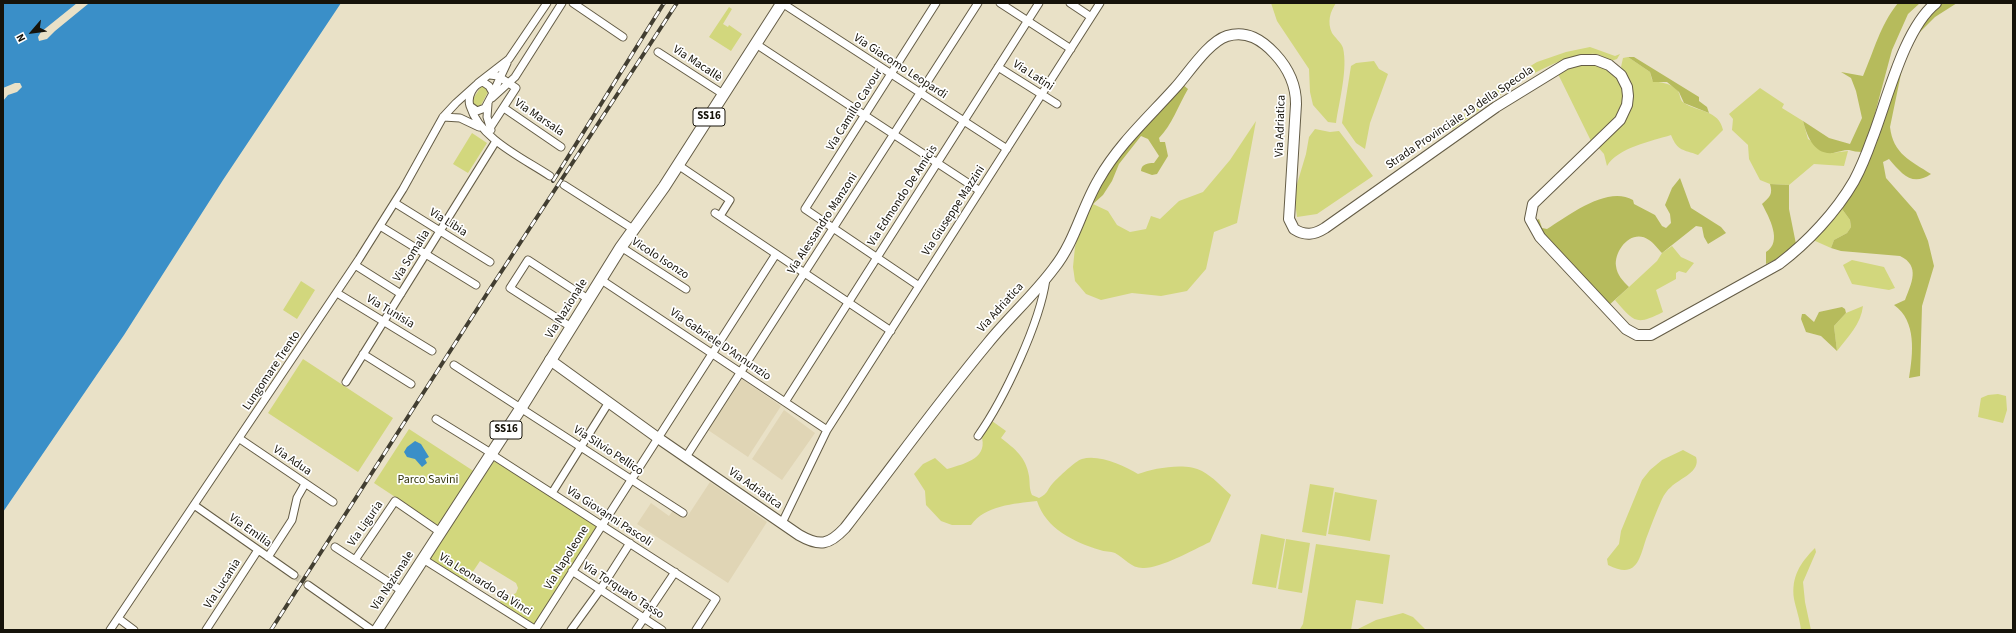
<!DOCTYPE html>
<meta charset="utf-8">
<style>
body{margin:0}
#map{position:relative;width:2016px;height:633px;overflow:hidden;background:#e9e1c7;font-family:"Source Sans 3",sans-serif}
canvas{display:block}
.frame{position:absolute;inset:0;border:4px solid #16130a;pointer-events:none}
.north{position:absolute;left:12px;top:12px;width:40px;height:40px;-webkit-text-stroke:3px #fff;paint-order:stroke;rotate:242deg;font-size:11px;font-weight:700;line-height:16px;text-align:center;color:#16130a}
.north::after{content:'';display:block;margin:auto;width:14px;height:18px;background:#16130a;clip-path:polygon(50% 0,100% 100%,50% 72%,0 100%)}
</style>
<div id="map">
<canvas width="2016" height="633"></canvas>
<div class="frame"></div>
<div class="north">N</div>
</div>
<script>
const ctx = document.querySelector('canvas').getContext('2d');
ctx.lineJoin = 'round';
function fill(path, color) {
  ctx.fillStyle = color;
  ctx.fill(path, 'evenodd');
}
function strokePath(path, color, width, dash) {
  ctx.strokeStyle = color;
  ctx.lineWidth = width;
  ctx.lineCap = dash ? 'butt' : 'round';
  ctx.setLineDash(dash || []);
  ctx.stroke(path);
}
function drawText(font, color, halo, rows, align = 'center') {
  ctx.font = font + ' "Source Sans 3",sans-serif';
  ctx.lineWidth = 3.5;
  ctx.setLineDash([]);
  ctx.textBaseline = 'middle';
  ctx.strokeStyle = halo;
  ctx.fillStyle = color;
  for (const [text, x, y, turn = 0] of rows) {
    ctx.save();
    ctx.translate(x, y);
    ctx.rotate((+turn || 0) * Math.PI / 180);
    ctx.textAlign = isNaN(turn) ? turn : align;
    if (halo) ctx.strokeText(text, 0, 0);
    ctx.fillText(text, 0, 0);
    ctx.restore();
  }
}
const built = new Path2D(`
 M742,379L781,406L748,457L708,430Z
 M784,410L815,433L782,480L752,459Z
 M710,482L767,522L728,583L637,524L651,503L669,516L674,509L687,517Z`);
const green = new Path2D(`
 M1271,3H1336C1330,12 1327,22 1332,33C1335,38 1341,42 1343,48C1348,69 1339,102 1336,123L1328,122L1313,105L1310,92L1309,69L1277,21Z
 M729,7L732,9L723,24L728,27L729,25L742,34L731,51L709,37Z
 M1590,47L1615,56L1620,54L1617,59L1611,61C1605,58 1598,53 1591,54C1542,58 1492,102 1453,129H1446L1514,76L1537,62L1566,52Z
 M1628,57L1650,72L1652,80C1661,84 1668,81 1677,90C1681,94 1679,100 1684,103C1698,112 1719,110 1723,130L1698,155C1683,149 1678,152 1671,135C1652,141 1617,148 1607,166L1604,154L1597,146C1626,120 1644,107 1621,67L1623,58Z
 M1374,61L1379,69L1388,74L1370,123L1365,149L1356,143L1342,123L1351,66L1356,63Z
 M1591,64C1614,68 1633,89 1619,113C1613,124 1600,133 1591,141L1557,72L1568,68Z
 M483,86L487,87L488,92L481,105L477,107L473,105V99L480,88Z
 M1760,88L1784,104L1782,108L1803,121L1808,139L1831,153L1848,151L1844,166L1814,164L1789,185L1770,184L1760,180L1749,159L1748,145L1732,130L1733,119L1729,114Z
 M1256,121L1237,223L1214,232L1206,269L1187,291L1161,296L1132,293L1101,300L1086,294L1075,281L1073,267L1075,247L1082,223L1093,204L1108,211L1117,225L1130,232L1146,229L1151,216L1160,219L1179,201L1203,192L1230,160Z
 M1315,129L1330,132L1339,131L1373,176L1317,214L1297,217L1294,194L1306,154L1309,137Z
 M472,133L487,143L468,173L453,164Z
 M1842,209L1850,220L1851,227L1847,233L1834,240L1831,248L1813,240Z
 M1672,246L1681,257L1694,263L1686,273L1679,271L1676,273V279L1656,290L1663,312C1636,326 1634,322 1615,300L1657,261L1662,253Z
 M1852,260L1884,267L1895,288L1889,290L1852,284L1843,265Z
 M301,281L315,290L297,319L283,310Z
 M1863,306C1861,324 1848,337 1837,351L1834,326L1846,313Z
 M303,359L393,418L358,472L268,413Z
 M1998,394L2006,396L2007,410L2003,423L1978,417L1981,398L1988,395Z
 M992,421L1006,431L1001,438C1015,449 1026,457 1029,476C1030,482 1029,489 1032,495L1039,498C1049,493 1047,489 1053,483C1059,477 1075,461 1082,459C1099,454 1124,466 1138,474C1154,468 1186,462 1202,471C1213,477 1222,487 1231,495L1210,542C1193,550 1161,568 1144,568C1132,569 1124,558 1115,553C1111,551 1104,552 1100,550C1074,542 1046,529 1037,501C1013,504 986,505 971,525H952L941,521L926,505L925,491L914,474L923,464L935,458L947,469C967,463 989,458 981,434Z
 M409,429L475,472L439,526L374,483Z
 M1683,450L1696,457C1701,472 1680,478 1671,487C1667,490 1664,495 1662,499C1656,512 1651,526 1646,539C1639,561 1636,579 1608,565L1607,559L1619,544L1621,531L1642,480L1650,470L1662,460Z
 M494,461L599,525L534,626L497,603L516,593L518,588L516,583L480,561L466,582L429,560Z
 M1310,484L1334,488L1326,536L1302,532Z
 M1335,492L1355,496L1348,537L1328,534Z
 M1355,496L1377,500L1370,541L1348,537Z
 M1261,534L1285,539L1276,588L1252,584Z
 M1286,539L1310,543L1302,593L1278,589Z
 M1316,544L1390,555L1383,604L1356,600L1351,630L1300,629L1303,624Z
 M1815,548L1816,552L1803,582L1805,602L1811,630H1801C1800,619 1796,609 1794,599C1791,577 1800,563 1815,548Z
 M1403,613L1413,617L1426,630H1356L1376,620Z`);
const forest = new Path2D(`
 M1898,3H1920L1908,14L1892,50L1873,121L1862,152C1857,152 1853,151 1849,150C1843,150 1838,152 1833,153C1814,155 1807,136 1803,121L1829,138L1850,144L1862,118L1856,91L1851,78L1841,72L1863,76C1874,51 1880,25 1898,3Z
 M1938,3H1957L1935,17L1914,38Z
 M1628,57H1634L1699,97V101L1707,107L1709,113L1684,103L1679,92L1667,82H1653L1650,72Z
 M1902,69L1890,127C1893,154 1911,161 1931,174C1912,187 1902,174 1889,159L1883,162L1886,178L1916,212L1928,241L1934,266L1922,306L1920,376L1909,378C1913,354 1917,321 1894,305L1905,300C1911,284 1921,266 1900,256L1841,251L1831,248L1834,240L1847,233L1851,227L1850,220L1842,209L1864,172Z
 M1182,84L1188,89C1178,106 1172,125 1159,138L1160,142H1165L1168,156L1157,174L1152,175L1141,171C1141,164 1148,163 1154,163L1159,156L1148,139L1141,136L1119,164L1112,181L1103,195L1093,204L1088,201L1108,165Z
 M1680,178L1691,208L1721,227L1726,233L1708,244L1704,237L1702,227L1696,226L1662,253C1658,249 1654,243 1649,240C1632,228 1614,250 1616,266C1617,275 1623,281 1629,287L1608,306L1533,222L1539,219L1542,228L1547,229C1568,216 1607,185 1633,200L1634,204L1655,215L1662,226L1666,228L1671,223L1670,214L1665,205L1672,188Z
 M1770,184L1789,185V209L1796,244L1777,259L1766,264V252C1783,242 1769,217 1762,204C1770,197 1773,194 1770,184Z
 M1842,307L1845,309L1846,313L1834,326L1837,351L1821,336L1806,332L1801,319L1802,314H1805L1814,322L1819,312Z`);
const water = new Path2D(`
 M3,3H341L223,180L124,335L3,512Z
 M415,441L421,444L429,457L425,459L427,463L422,467L415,459L407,457L404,452L407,447Z`);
const pier = new Path2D(`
 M77,3L88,4L55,31L47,39L39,41L38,37L41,32Z
 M15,83H20L22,87L17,92L8,95L3,101V88Z`);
const streetTunnel = new Path2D(`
 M550,176L564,185
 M294,575L308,585`);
const street = new Path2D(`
 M573,3L623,37
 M782,3L1007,149
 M1000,3L1071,49
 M1070,3L1091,17
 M756,44L980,191
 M658,52L723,94
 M998,67L1057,104
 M483,82L489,86L493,93L485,108L477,111L470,106C467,97 473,84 483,82Z
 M478,83L509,59L547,3
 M493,93L507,63
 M492,98L515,77L562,3
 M488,104L487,117L491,130
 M470,106C480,139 523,158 550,176
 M504,108L561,147
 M443,117L460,118L479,127
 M490,128L516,88L498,76L490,75
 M678,165L730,200L720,216
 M564,185L633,229
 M395,203L490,262
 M715,213L891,331
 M380,226L476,285
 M621,247L686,289
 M355,265L401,294
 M600,279L827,430
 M919,286L805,209L936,3
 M337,293L432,351
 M571,327L510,288L528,260L588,299
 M363,354L411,384
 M454,365L683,513
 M346,382L496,141
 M785,402L1039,3
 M436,419L491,453
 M978,436C1004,399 1040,323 1046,279
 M240,439L333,502
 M491,454L716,599L696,630
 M686,457L978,3
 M552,493L609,402
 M194,505L294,575
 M782,523L827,430L1100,3
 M335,547L402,591
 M268,557L292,520L297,498L305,484
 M423,559L536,630
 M355,560L395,501L440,532
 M572,571L662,630
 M308,585L372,630
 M118,618L134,630
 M110,630L359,259L403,189L443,117L456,103L476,85
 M206,630L258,550
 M535,630L776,254
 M571,630L600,590L630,543
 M636,630L675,572`);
const secondary = new Path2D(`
 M550,360L658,438L799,535C820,547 829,545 845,528C893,466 938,403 988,343C1009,317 1034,295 1054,268C1075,242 1082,207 1099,179C1119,144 1148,118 1175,88C1188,74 1208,42 1227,36C1247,30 1262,40 1275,54C1288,68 1296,86 1296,104L1289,219L1294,229C1305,236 1314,235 1325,228L1496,107L1566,64L1581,60H1596L1609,65L1621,75L1627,87L1628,96L1627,105L1620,120L1533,204L1530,219L1540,237L1626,329L1637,335H1651L1779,264C1808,242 1836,212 1854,181C1861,168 1867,153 1872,139C1887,101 1904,28 1936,3`);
const primary = new Path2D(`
 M377,630L521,408L621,247L664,187L782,3`);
const rail = new Path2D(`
 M553,181L664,3
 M271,630L490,289L677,3`);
const shields = [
 [709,117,32],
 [506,430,32]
];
const shieldNames = [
 ["SS16",709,117],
 ["SS16",506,430]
];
const streetNames = [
 ["Via Macallè",697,64,33],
 ["Via Giacomo Leopardi",900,67,33],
 ["Via Latini",1033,76,33],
 ["Via Camillo Cavour",855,110,-58],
 ["Via Marsala",539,118,34],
 ["Strada Provinciale 19 della Specola",1460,118,-34],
 ["Via Adriatica",1281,126,-88],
 ["Via Edmondo De Amicis",903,196,-57],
 ["Via Giuseppe Mazzini",954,211,-57],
 ["Via Libia",448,223,32],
 ["Via Alessandro Manzoni",823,224,-57],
 ["Via Somalia",412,256,-58],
 ["Vicolo Isonzo",660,259,33],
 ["Via Adriatica",1001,308,-48],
 ["Via Nazionale",567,309,-58],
 ["Via Tunisia",390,312,31],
 ["Via Gabriele D'Annunzio",720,345,34],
 ["Lungomare Trento",272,371,-56],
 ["Via Silvio Pellico",608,451,33],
 ["Via Adua",292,461,34],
 ["Via Adriatica",755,489,35],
 ["Via Giovanni Pascoli",609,517,33],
 ["Via Liguria",366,524,-55],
 ["Via Emilia",250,531,35],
 ["Via Napoleone",567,558,-58],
 ["Via Nazionale",393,581,-57],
 ["Via Lucania",223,584,-57],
 ["Via Leonardo da Vinci",485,585,32],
 ["Via Torquato Tasso",623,591,33]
];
const parkNames = [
 ["Parco Savini",428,480]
];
fill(built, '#e0d5b5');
fill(green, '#d2d77d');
fill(forest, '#b6bb5c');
fill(water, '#3a8fc8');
fill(pier, '#e9e1c7');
strokePath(streetTunnel, '#c9c2ab', 7, [7, 3.5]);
strokePath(street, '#645c46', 9);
strokePath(secondary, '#645c46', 12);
strokePath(primary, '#645c46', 13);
strokePath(street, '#fff', 7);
strokePath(secondary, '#fff', 10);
strokePath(primary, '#fff', 11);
strokePath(rail, '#423e31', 4);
strokePath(rail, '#fff', 2.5, [8]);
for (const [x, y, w] of shields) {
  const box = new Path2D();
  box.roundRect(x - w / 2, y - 9, w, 18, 3);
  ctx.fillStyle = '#fff';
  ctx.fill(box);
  strokePath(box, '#16130a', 1);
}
drawText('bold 11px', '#16130a', null, shieldNames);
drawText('12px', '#16130a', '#fff', streetNames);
drawText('12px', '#34360d', '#fff', parkNames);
</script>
